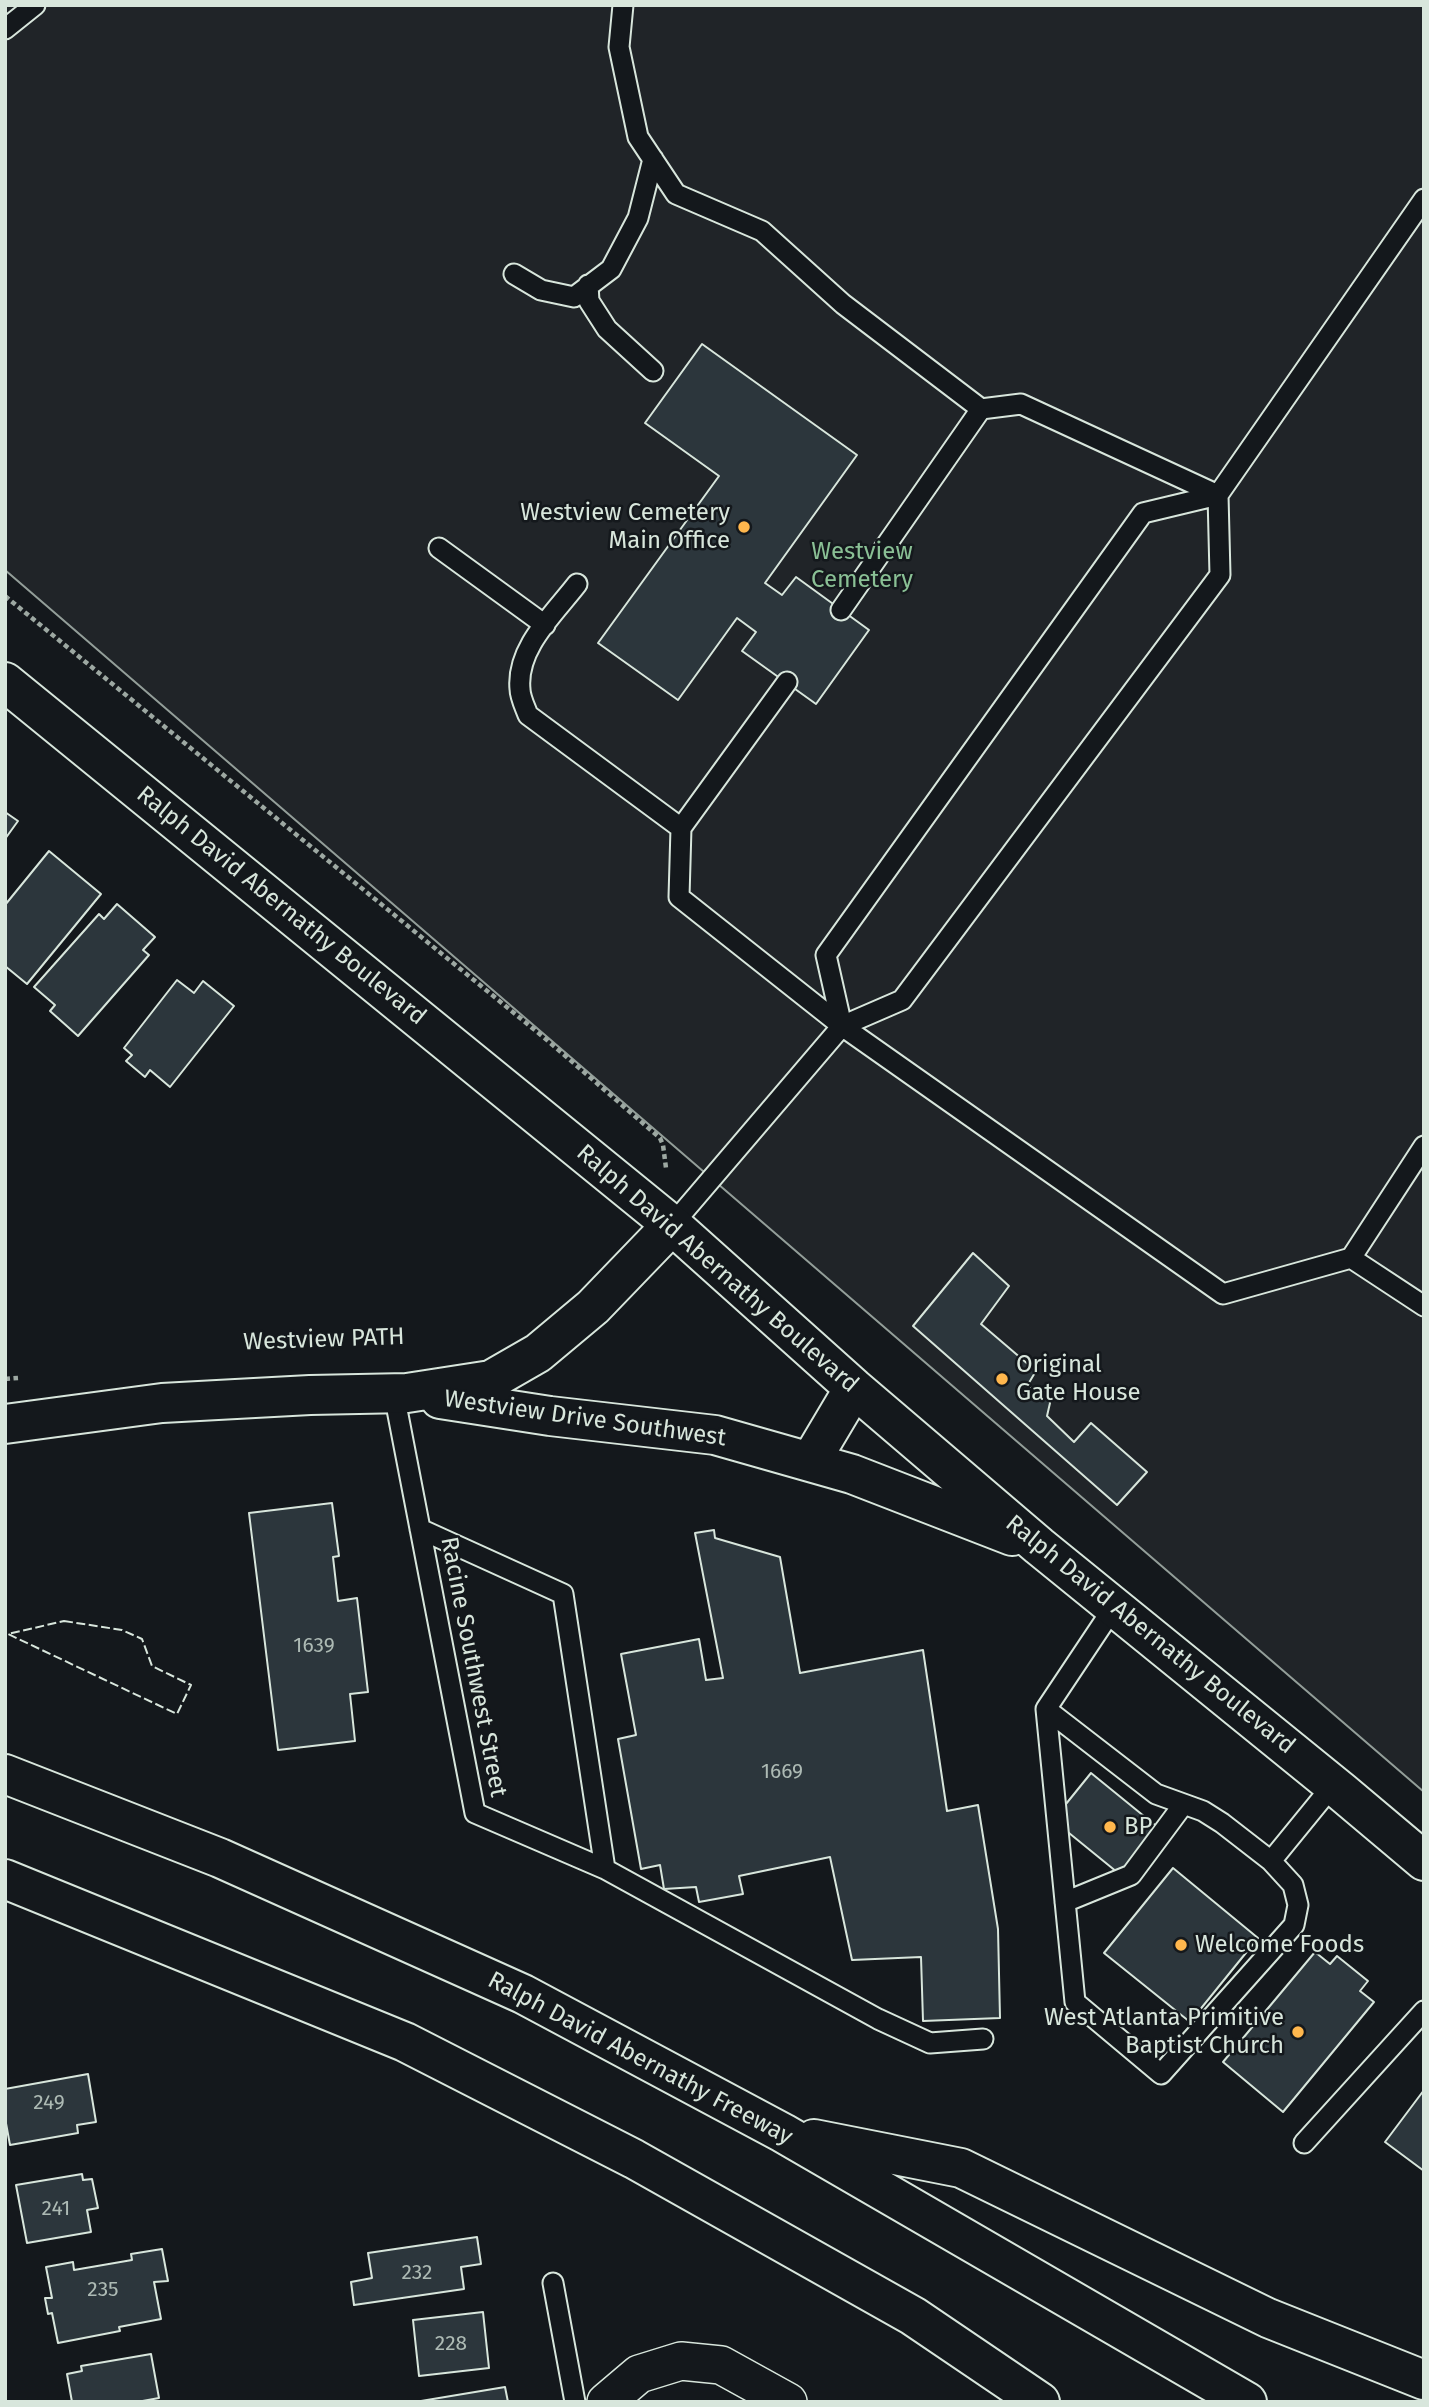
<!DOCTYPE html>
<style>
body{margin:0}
#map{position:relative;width:1429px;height:2407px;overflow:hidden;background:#14181c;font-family:"Fira Sans",sans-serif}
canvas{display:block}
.frame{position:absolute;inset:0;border:7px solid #d8e6dc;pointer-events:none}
</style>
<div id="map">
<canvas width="1429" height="2407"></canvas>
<div class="frame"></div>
</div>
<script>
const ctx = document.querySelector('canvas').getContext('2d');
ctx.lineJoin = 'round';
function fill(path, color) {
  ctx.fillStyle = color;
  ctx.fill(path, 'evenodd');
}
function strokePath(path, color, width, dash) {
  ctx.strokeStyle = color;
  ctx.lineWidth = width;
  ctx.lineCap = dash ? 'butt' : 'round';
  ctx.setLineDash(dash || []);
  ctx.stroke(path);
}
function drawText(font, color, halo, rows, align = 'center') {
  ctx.font = font + ' "Fira Sans",sans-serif';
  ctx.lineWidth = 5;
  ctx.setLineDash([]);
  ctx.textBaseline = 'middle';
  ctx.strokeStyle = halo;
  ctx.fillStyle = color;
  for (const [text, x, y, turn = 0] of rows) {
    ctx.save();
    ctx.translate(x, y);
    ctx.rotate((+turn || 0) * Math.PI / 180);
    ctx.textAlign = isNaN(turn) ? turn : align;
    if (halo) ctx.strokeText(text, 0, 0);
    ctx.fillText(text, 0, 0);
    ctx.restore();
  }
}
const green = new Path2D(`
 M5,5H1424V1792L5,570Z`);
const building = new Path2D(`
 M702,344L857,455L765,583L782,595L796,577L869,630L816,704L742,651L756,632L737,618L678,700L598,643L719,476L645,423Z
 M5,812L18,821L5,839Z
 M49,851L101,894L27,984L5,966V905Z
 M117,904L155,937L143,950L149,955L78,1036L50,1011L55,1005L34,987L99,914L104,919Z
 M177,980L194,993L203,981L234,1006L170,1087L150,1070L145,1077L126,1061L132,1055L124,1048Z
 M973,1253L1009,1286L981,1324L1036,1371L1027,1386L1047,1391L1050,1403L1047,1416L1074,1442L1091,1423L1147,1472L1117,1505L913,1326Z
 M332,1503L339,1556L333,1557L338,1601L357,1598L368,1692L350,1694L355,1741L278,1750L249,1513Z
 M714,1530L715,1538L780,1557L800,1673L923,1650L947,1811L978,1805L998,1929L1000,2018L923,2021L921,1957L852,1960L830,1857L739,1876L743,1894L699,1902L696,1887L664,1889L660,1865L641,1869L618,1739L636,1735L621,1654L699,1639L706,1680L723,1678L695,1533Z
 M1091,1773L1166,1834L1128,1881L1053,1820Z
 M1173,1868L1258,1938L1190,2022L1104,1953Z
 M1315,1952L1330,1964L1337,1956L1368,1981L1360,1991L1374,2002L1283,2112L1223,2062Z
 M88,2074L96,2122L77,2125L78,2133L10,2145L5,2118V2089Z
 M1424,2090V2171L1385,2142Z
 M82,2174L83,2180L92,2179L98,2208L87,2210L91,2232L27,2243L16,2185Z
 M477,2237L481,2264L461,2267L464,2289L354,2305L351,2282L372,2278L368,2253Z
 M162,2249L168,2281L154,2282L161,2319L119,2327L120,2331L58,2343L52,2313L48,2314L45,2298H52L46,2267L73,2262L74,2270L132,2260L131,2254Z
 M483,2312L489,2368L419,2376L413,2320Z
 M151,2354L159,2398L137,2402H72L67,2374L82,2371L81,2366Z
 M505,2387L508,2402H415Z`);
const path = new Path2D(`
 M5,596L547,1040L660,1138L663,1145L666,1168
 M5,1379L18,1378`);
const lane = new Path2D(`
 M623,5L619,47L638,137L676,194L762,231L843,304L981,409
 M5,29L35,5
 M514,274L541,290L574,297L611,269L638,218L653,159
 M588,285L589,301L607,329L653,371
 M1218,495L1220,575L902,1000L842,1026L826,955L1143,513Z
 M439,548L545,625
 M577,584C554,614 516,648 520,689C520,697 525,707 528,715L681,828
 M841,610L981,409L1021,404L1218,495L1424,199
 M787,682L681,828L679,897L842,1026L1223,1294L1351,1258L1424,1146
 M672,1225L842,1026
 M1351,1258L1424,1306
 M394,1394L475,1813L605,1869
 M420,1529L563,1594L605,1869L878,2019L930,2043L983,2039
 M1046,1709L1156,1794L1203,1811L1222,1823L1271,1861L1293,1885L1298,1905L1294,1925L1161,2074L1075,2002L1046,1709L1114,1607
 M1271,1861L1333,1785
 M1065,1902L1131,1875L1183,1805
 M1304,2143L1424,2011
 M553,2283L575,2402`);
const street = new Path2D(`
 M606,2402L639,2374L681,2361L721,2365L788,2402`);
const secondary = new Path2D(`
 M5,682L672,1225L854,1388L1039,1546L1342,1792L1424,1861
 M440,1399L550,1416L715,1435L852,1474L1012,1536
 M5,1424L162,1403L310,1395L407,1393L491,1380L538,1353L593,1307L672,1225
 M810,1462L854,1388`);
const highway = new Path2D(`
 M5,1774L220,1858L523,1994L783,2133L1247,2402
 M5,1879L405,2042L634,2159L913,2316L1040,2402
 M814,2139L961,2168L1268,2318L1424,2380`);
const fence = new Path2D(`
 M64,1621L122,1630L142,1639L152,1666L191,1685L177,1714L8,1634Z`);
const markers = [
 [744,527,7,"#ffb74d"],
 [1002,1379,7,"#ffb74d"],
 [1110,1827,7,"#ffb74d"],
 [1181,1945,7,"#ffb74d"],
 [1298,2032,7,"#ffb74d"]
];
const numberNames = [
 ["1639",314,1646],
 ["1669",782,1772],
 ["249",49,2103],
 ["241",56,2209],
 ["232",417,2273],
 ["235",103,2290],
 ["228",451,2344]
];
const poiNames = [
 ["Westview Cemetery",730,513,"right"],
 ["Main Office",730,541,"right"],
 ["Original",1016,1365],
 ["Gate House",1016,1393],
 ["BP",1124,1827],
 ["Welcome Foods",1195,1945],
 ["West Atlanta Primitive",1284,2018,"right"],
 ["Baptist Church",1284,2046,"right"]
];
const parkNames = [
 ["Westview",862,552],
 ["Cemetery",862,580]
];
const streetNames = [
 ["Ralph David Abernathy Boulevard",281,906,39],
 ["Ralph David Abernathy Boulevard",717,1269,41],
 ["Westview PATH",324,1340,-2],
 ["Westview Drive Southwest",585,1419,8],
 ["Ralph David Abernathy Boulevard",1150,1635,39],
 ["Racine Southwest Street",473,1667,79],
 ["Ralph David Abernathy Freeway",640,2059,28]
];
fill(green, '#202428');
strokePath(green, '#939e99', 2);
fill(building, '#2c363c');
strokePath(building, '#d8e6dc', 2);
strokePath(lane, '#d8e6dc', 23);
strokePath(street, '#d8e6dc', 40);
strokePath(secondary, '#d8e6dc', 42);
strokePath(highway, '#d8e6dc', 42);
strokePath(path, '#9da8a2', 4.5, [5, 3.5]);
strokePath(lane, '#14181c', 19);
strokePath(street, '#14181c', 37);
strokePath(secondary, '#14181c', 38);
strokePath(highway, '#14181c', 38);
strokePath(fence, '#d8e6dc', 2, [9, 3.5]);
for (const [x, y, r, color] of markers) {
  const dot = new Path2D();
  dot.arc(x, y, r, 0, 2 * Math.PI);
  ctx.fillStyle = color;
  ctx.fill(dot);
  strokePath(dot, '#14181c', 2.5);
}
drawText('21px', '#adbab4', null, numberNames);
drawText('24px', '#d8e6dc', '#14181c', poiNames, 'left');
drawText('24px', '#8ac095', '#14181c', parkNames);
drawText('24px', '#d8e6dc', '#14181c', streetNames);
</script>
